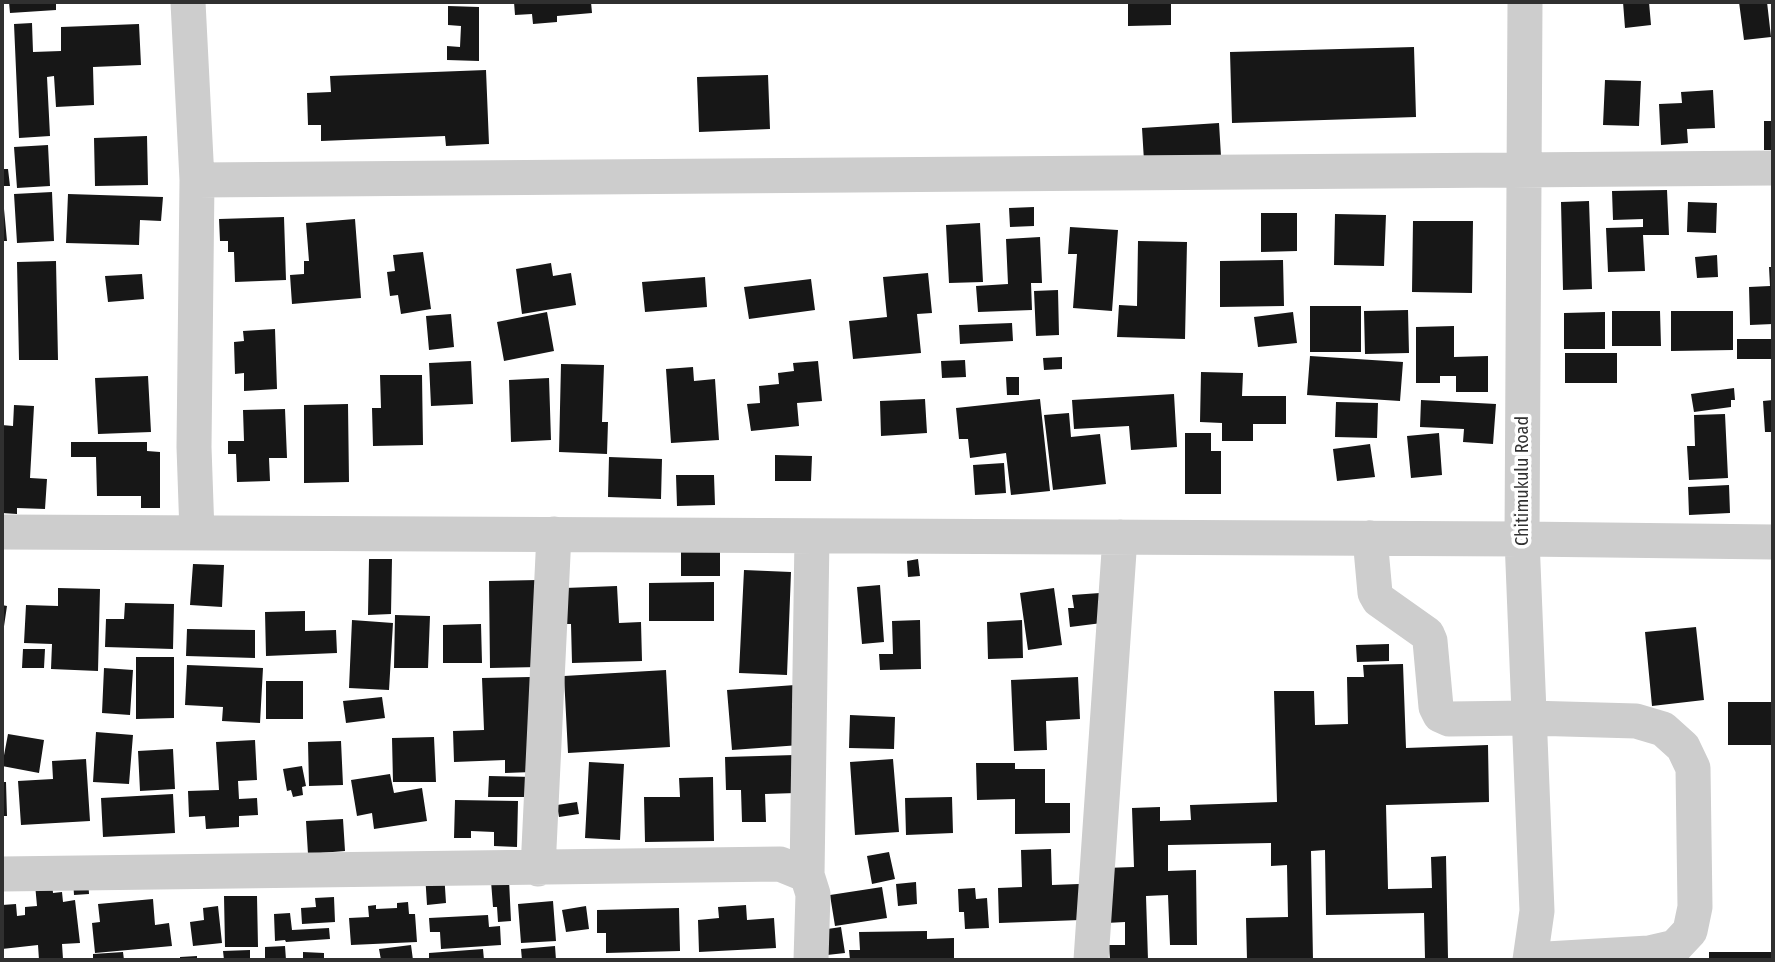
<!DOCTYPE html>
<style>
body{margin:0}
#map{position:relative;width:1775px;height:962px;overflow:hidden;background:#fff;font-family:"Fira Sans Condensed",sans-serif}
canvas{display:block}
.frame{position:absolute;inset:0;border:4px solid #303030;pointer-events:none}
</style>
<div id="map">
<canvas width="1775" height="962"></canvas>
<div class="frame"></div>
</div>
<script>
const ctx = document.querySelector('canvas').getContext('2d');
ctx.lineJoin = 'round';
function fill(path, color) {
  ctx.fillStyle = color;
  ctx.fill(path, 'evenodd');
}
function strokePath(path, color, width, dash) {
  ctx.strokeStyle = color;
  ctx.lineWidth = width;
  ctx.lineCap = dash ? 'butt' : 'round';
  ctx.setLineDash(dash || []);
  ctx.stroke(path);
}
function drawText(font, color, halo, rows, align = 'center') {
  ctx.font = font + ' "Fira Sans Condensed",sans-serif';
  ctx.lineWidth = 7;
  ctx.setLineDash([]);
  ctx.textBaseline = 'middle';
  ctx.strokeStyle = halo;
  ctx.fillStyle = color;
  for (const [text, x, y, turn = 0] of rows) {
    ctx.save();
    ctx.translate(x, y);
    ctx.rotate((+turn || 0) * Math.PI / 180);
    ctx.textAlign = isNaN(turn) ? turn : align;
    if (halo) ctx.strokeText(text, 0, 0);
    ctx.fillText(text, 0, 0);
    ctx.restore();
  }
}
const building = new Path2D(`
 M9,2H56V10L10,13Z
 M514,2H591L592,13L557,16V22L533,24L532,14L515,15Z
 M1128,2H1171V25L1128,26Z
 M1623,2H1649L1651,25L1625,28Z
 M1739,2H1767L1771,37L1744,40Z
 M448,6L479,7V61L447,60V46L460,47L461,26L448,25Z
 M32,23L33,52L61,51V27L139,24L141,65L93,67L94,105L56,107L54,76L47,77L50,136L19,138L14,24Z
 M1414,47L1416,117L1232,123L1230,52Z
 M486,70L489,144L446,146L445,136L321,141V125H308L307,93L331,92L330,76Z
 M768,75L770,129L699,132L697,77Z
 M1605,80L1641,81L1639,126L1603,125Z
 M1713,90L1715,128L1687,129L1688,143L1661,145L1659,104L1682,103L1681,92Z
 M1764,121H1773V150H1764Z
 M1219,123L1221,156L1144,161L1142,128Z
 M147,136L148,185L95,186L94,138Z
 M48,145L50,186L17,188L14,147Z
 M2,169H8L10,186H2Z
 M1667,190L1669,235H1643L1645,271L1608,272L1606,228L1643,227V219L1613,220L1612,191Z
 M52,192L54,241L17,243L14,194Z
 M68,194L163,197L161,221L140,220L139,245L66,243Z
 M1589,201L1592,289L1563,290L1561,202Z
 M1688,202L1717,203L1716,233L1687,232Z
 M1034,207V226L1010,227L1009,208Z
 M2,209H4L7,241H2Z
 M1261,213H1297V251L1261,252Z
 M1335,214L1386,215L1384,266L1334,265Z
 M284,217L286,280L235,282L234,252H228V241H220L219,219Z
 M355,219L361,298L292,304L290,275L304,274V261H309L306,223Z
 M1413,221H1473L1472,293L1412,292Z
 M980,223L983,282L949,283L946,225Z
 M1070,227L1118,230L1112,311L1073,308L1077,254H1068Z
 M1040,237L1042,283H1031L1032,310L978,312L976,286L1008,284L1006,239Z
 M1138,241L1187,242L1185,339L1117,337L1119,305L1137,306Z
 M423,252L431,309L401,314L398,295L390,296L387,272L395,271L393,255Z
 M1717,255L1718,277L1697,278L1695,257Z
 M1283,260L1284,306L1220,307V261Z
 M56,261L58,360H19L17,262Z
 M551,263L553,276L571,273L576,305L522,314L516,269Z
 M1769,267H1773V324L1750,325L1749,287L1770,286Z
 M928,273L932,313L917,314L921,353L853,359L849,321L887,317L883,277Z
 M142,274L144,299L108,302L105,276Z
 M705,277L707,307L645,312L642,282Z
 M811,279L815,310L749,319L744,287Z
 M1058,290L1059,335L1036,336L1034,291Z
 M1310,306H1361V352H1310Z
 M1408,310L1409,353L1365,354L1364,311Z
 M1612,311H1660L1661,346H1612Z
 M1671,311H1733V350L1671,351Z
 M547,312L554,351L504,361L497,322Z
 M1293,312L1297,343L1258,347L1254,317Z
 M1605,312V349H1564V313Z
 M451,314L454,347L429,350L426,316Z
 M1012,323L1013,341L960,344L959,325Z
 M1454,326V357L1488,356V392H1456V376H1440V383H1416V327Z
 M275,329L277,389L244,391V373L235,374L234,342L244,341L243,331Z
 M1737,339H1771L1772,359H1737Z
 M1565,353H1617V383H1565Z
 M1310,356L1403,362L1400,401L1307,395Z
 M1062,357V369L1044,370L1043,358Z
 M965,360L966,377L942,378L941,361Z
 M471,361L473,404L431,406L429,363Z
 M818,361L822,401L797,403L799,426L751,431L747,404L760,403L759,386L779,384L778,373L794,371L793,363Z
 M561,364L604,365L602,422H608L607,454L559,452Z
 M693,367L694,381L715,379L719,440L671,443L666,369Z
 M1201,372L1243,373L1242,396H1286V424H1253V441H1222V423L1200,422Z
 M380,375H422L423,445L373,446L372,408H381Z
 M148,376L151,432L98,434L95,378Z
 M1006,377H1019V395H1007Z
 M549,378L551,440L511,442L509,380Z
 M1734,388L1735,400H1731V407L1694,412L1691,394Z
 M1174,394L1177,447L1131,450L1129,426L1074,429L1072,400Z
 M925,399L927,433L881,436L880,401Z
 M1040,399L1050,491L1011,495L1006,453L970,458L968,439H959L956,408Z
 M1421,400L1496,404L1493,444L1463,442L1464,429L1420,427Z
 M1773,400V432H1765L1763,401Z
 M1336,402L1378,403L1377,438L1335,437Z
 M348,404L349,482L304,483V405Z
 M14,405L34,406L30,478L47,479L45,509L17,508V514L2,513V425L13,426Z
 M285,409L287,458H269L270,481L237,482L236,454H228V441H244L243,410Z
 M1069,413L1071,437L1100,434L1106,484L1053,490L1044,415Z
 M1725,414L1728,478L1689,480L1687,446H1695L1694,415Z
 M1185,433H1211V451H1221V494H1185Z
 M1439,433L1442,475L1411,478L1407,436Z
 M71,442H147V451L160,452V508H141V496H97L96,457H71Z
 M1370,444L1375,477L1337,481L1333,449Z
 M775,455L812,456L811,481H775Z
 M609,457L662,459L661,499L608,497Z
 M1004,463L1006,493L975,495L973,465Z
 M676,475H714L715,505L677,506Z
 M1729,485L1730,513L1689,515L1688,487Z
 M681,552H720V576H681Z
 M369,559H392L391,614L368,615Z
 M918,559L920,576L908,577L907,561Z
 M193,564L224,565L222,607L190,605Z
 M744,570L791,572L787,675L739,673Z
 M538,580L539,667L490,668L489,581Z
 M714,582V621H649V583Z
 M880,585L884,642L862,644L857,587Z
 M617,586L619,623L641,622L642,661L572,663L571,624H566L565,588Z
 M58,588L100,589L98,671L51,669L52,644L24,643L26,605L58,606Z
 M1054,588L1062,645L1028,650L1020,593Z
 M1100,593L1102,623L1070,627L1068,608H1074L1072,595Z
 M125,603L174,604L173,649L105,647L106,619H124Z
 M2,605L7,606L3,633H2Z
 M305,611V631L336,630L337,653L266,656L265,612Z
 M395,615L430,616L428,668H394Z
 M352,620L393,623L389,690L349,688Z
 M920,620L921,669L880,670L879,654H893L892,621Z
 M1022,620L1023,658L988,659L987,622Z
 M481,624L482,663H443V625Z
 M1696,627L1704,700L1652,706L1645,632Z
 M187,629L255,630V658L186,656Z
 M1389,644V661L1357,662L1356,645Z
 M23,649H45L44,668H22Z
 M136,657H174V718L136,719Z
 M1403,664L1406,748L1488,745L1489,802L1386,805L1388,889L1432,888L1431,857L1446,856L1448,958L1425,959L1424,913L1326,915L1325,850L1311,851L1313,960H1247L1246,918L1288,917L1287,865L1271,866V843L1168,845V871L1196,870L1197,945H1170L1168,895L1146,896L1148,960H1110L1109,945H1125V922L1106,923L1105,868L1134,867L1132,808L1160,807V821L1191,820L1190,805L1277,802L1274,691H1314L1315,725L1348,724L1347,677H1364L1363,665Z
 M187,665L263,668L260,723L222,721L223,707L185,705Z
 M104,668L133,670L130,715L102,713Z
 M666,670L670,747L568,753L564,676Z
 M530,677L532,772L505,773V760L454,762L453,731L484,730L482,678Z
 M1078,677L1080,719L1046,721L1047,750L1014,751L1011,680Z
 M266,681H303V719H266Z
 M795,685L800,745L732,750L727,690Z
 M382,697L385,718L346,723L343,701Z
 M1728,702H1773V745H1728Z
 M850,715L895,717L894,749L849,748Z
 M96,732L133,735L129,784L93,782Z
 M8,734L44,740L39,773L2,766Z
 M434,737L436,782H393L392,738Z
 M255,740L257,780L238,781L239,799L257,798L258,815L239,816V827L206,829L205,816L189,817L188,791L219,790L216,742Z
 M341,741L343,785L309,786L308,742Z
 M173,749L175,789L140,791L138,751Z
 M795,755L796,793L765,794L766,822H742L741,790H726L725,757Z
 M86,759L90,821L21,825L18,781L53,779L52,761Z
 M893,759L899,832L855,835L850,762Z
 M589,762L624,764L620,840L585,838Z
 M976,763H1015V769H1045V803H1070V833L1015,834V799L977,800Z
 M302,766L306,786L302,787L303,795L293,797L291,790L287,791L283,769Z
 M390,774L394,793L422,788L427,821L374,829L372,813L357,816L351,780Z
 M489,776L533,777V797H488Z
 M713,777L714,841L645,842L644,797H680L679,778Z
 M2,782H6L7,816H2Z
 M173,794L175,833L103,837L101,798Z
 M952,797L953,833L906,835L905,798Z
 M455,800L518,801L517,847L494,846V832L471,831V838H454Z
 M577,802L579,814L559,817L557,805Z
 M343,819L345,851L308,854L306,821Z
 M1051,849L1052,885L1079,884L1080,920L999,923L998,888L1022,887L1021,850Z
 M889,852L895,879L872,884L867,856Z
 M444,872L446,903L427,905L425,873Z
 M88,878L89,894L74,895L73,879Z
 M509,880L511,921L498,922L497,907H493L491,881Z
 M916,882L917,904L898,906L896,884Z
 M52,883L53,893L62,892L63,902L75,900L80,943L62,944L63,959L55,960H39L38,945L2,949V905L16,904L17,916L25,915V907L37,906L35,884Z
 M882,887L887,918L835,926L830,895Z
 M975,888L976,899L987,898L989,928L965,929L964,912H959L958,889Z
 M224,896H257L258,947H225Z
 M334,897L335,922L302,924L301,908L316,907L315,898Z
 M153,899L155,925L169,923L172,946L95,953L92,923L100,922L98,904Z
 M553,901L556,941L521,943L518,904Z
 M408,902L409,914H415L417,942L351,945L349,918L369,917L368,906L376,905V909L397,908V903Z
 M746,905L747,920L774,918L776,948L699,952L698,920L719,918L718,907Z
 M218,906L222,943L193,946L190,922L204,920L203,908Z
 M586,906L589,929L566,932L562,910Z
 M679,908L680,951L606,953V933H597V910Z
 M290,913L292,930L329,928L330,939L286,942L285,940L275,941L274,914Z
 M488,915L489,927L500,926L501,945L441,949L440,932H430L429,918Z
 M841,927L845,953L818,956L814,931Z
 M927,931V939L954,938V960H850L849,950H860L859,932Z
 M411,945L413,960H381L379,949Z
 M285,946L286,960H265V947Z
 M555,946L556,960H522L521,949Z
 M483,949L484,960H429V953Z
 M250,950V960H224L223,951Z
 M123,952L124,960H93V954Z
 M303,952L324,953V960H303Z
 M1709,952H1773V960H1709Z
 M197,956V960H180V957Z`);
const minor = new Path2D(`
 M188,2L197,180L194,447L197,533
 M1525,2L1522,539L1537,911L1530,960
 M197,180L1773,168
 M2,532L1522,539L1773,542
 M1370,538L1375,593L1379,600L1427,634L1430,641L1436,707L1440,715L1449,719L1529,718L1636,721L1663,729L1683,747L1693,768L1695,907L1690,931L1675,947L1649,953L1530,960
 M538,869L554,534
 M2,874L780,864L807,875L813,894L811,960
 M807,875L812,536
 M1091,960L1120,537`);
const streetNames = [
 ["Chitimukulu Road",1523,481,-90]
];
fill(building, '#171717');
strokePath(minor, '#cdcdcd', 35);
drawText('18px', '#303030', '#fff', streetNames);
</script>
